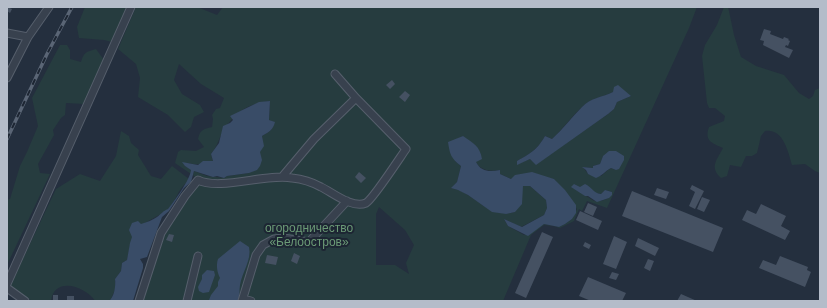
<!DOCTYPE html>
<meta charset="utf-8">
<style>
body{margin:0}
#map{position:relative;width:827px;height:308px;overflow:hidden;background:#242f3e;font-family:Helvetica,sans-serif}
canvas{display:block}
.frame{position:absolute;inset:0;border:8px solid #b4bcc9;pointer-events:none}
</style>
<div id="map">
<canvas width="827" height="308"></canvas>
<div class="frame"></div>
</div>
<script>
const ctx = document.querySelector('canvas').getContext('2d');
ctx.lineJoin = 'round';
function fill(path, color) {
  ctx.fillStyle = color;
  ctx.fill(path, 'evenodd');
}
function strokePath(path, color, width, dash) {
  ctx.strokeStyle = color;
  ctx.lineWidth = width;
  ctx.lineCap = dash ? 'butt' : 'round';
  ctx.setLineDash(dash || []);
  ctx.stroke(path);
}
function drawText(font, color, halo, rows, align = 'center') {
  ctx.font = font + ' Helvetica,sans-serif';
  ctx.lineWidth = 4;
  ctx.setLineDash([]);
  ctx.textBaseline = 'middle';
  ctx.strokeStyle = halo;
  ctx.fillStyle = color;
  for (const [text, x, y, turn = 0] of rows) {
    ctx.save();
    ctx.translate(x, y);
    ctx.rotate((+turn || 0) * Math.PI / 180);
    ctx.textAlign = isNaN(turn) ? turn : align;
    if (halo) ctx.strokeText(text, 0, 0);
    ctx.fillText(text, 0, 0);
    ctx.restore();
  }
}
const green = new Path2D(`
 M85,7H127L112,42L104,40L79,38L77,27Z
 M136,7H197L217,15L223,7H697L689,28L607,208L587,201L582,211L579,209L574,221L560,228L553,226L544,225L531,235L503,301H139L161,233L197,179L193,175L194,171L207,176L224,178L227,176L249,173C255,162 264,149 262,136C269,132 273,130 274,122L269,120L270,101C245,104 233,114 221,135C218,142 216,148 211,154L213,161C205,163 197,166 189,163L185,166L192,170L191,174L175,163L178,152L181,150L196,151L204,147L198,139C200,130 203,129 212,127L213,119L212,115L216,109L220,108L224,98L201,84L179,64L174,80L182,94L200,105L204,112L194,117L191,127L185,132L168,115L138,97L140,78L136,64L118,49ZM613,92L631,96L617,102L614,109L608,114L536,164L530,159L517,164V161C530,154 538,149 545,136L552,139C563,129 571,117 582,107C591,98 603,97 613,92ZM463,136C472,155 475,175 500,170V174L511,179L545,178L554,179L577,209L572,219L565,224L559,227L544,224L524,235L508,226L504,219L521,227L544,215L547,208L546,200L530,186H523L515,212C487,219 477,194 452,188L457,182L461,166L455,161L457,139ZM603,156L616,170L611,168L608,170L601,176L588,174L583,167L593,168V166L600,164ZM577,190L601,194L605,190L612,192L609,198L601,201H594ZM379,207L405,230L414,245L406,263L409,274L395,265H376V214Z
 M724,7H728L729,11L734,35L741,57L756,66L784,75L799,93L809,99L813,96L815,90L820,88V173L815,171L805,164L792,165C788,151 783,128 765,131L761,136L757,153L752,156H746L741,167L730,165L727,176L721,178C709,167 717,160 723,148C712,143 704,141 709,127L724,121L725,116L715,108H709L707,103L702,56L705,45L717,25Z
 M60,45H67L70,50V59L81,62C84,52 86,52 96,49L104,60L84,104L66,103L65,115L61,118L53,130L54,135L38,164L40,173L50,174L7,265V200L10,199L20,166L27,152L38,126L32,98Z
 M121,131L129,136L131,143L139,150L138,155L151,176L161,179L172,166L189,179C187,182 185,184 183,186C177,193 174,204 167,210C153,220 137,223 131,241C129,247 129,254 127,260L122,263L121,271L115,279L116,287L111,299L109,301H95C87,287 54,275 51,301H32L10,286L56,189L80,174L100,181L116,156Z`);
const water = new Path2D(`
 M618,85L631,96L617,102L614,109L608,114L536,165L530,159L517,165V161C531,153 537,150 545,136L552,139C563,129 572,117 582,107C590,98 603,97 613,92L614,87Z
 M270,101L269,120L275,122C273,130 269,132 262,136L264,146L260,152L262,160L260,166L257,170L249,173L227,176L224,178L217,176L213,177L194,171L191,182L184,188L169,211L162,217L147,257L140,259L143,264V268L133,301H109C114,297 116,286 115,279L121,271L122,263L127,260L130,243L132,237L129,230L132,223L138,221L141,224C147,222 153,220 157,217C161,214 163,211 168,209C175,200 190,180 191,170L185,166L182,162L198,165L203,161H213L211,154L219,143L223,126L230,123L233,120L230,116L259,102Z
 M463,136C473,143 480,146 482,159L476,162C481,172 490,172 500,170V174L511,179L515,175L532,172L554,179L565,190L576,205V213L572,219L565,224L559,227L544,224L528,236L508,226L504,219L522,227L544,215L547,208L546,200L530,186H523L522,204L515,212L506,214L492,212L468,195L458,190L451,188L457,182L461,166C451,158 450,155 448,142Z
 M609,151H616L624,156V160L619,169L616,170L611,168C605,171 602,176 596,178L588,174L586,170L582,167L593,168V166L600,164L603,156Z
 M574,184L580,187L585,184C592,187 593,193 601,194L605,190L612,192V195L609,198L597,202L588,196H585L571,187Z
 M240,241L249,247C252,260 242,272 240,285C239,290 240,296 239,301H206L209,300L211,295L218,286V282L220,278C217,272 216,265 218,259Z
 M207,270L214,271L215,275L209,292L203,293L199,291L198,287L202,279V275Z`);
const building = new Path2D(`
 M7,7L12,9L10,13L7,11Z
 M764,29L771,31L770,34L783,39L784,37L789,39L788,40L790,41L788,46L786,45L785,47L793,50L789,58L763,45L764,41L760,40Z
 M392,80L395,84L390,89L386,85Z
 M405,91L410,95L405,102L399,97Z
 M359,172L366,178L361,183L355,177Z
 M692,185L704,191L695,209L689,206L695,192L690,189Z
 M657,188L669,192L666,199L654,195Z
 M632,191L723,228L713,252L622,216Z
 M702,197L710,200L704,212L697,209Z
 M588,203L597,207L593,216L584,212Z
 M761,204L786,216L781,226L790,231L785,240L742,220L747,210L756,214Z
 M580,211L602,221L598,230L576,220Z
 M542,232L553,237L526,298L515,293Z
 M169,234L174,235L172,242L166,240Z
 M614,236L627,242L616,269L603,264Z
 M638,238L659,248L655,256L635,246Z
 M585,242L591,245L589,249L583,246Z
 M294,253L300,256L297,264L291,261Z
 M267,255L278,257L276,265L265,263Z
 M780,256L808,267L807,270L811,272L805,287L759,268L763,260L776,265Z
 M648,259L654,261L650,271L644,268Z
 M612,272L619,274L616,280L609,278Z
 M588,277L626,293L622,301H591L579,296Z
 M681,294L697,301H677Z
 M53,295H58V301H53Z
 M67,296H74V300H67Z`);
const street = new Path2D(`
 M7,33L28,37
 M7,78L28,37L49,7
 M282,177L314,139L356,98
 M7,284L131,7
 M7,288L25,301
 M243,299L251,301
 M139,301L161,233L185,196L198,180C220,191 266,173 292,178C302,179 312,182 321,187C332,192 352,209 366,203C373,199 399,159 406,149L356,98L335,74
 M187,301L198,256
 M242,301L256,255L263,245L274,239L283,238L309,242L347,201`);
const rail = new Path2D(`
 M7,139L47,54L72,7`);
const parkNames = [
 ["огородничество",309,229],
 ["«Белоостров»",309,243]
];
fill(green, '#263c3f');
fill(water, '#394c67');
fill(building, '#455162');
strokePath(street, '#565f6c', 9);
strokePath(street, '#38414e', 7);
strokePath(rail, '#5a6575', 3.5);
strokePath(rail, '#1d2633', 2, [6]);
drawText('12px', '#6b9a76', '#1d2633', parkNames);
</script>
